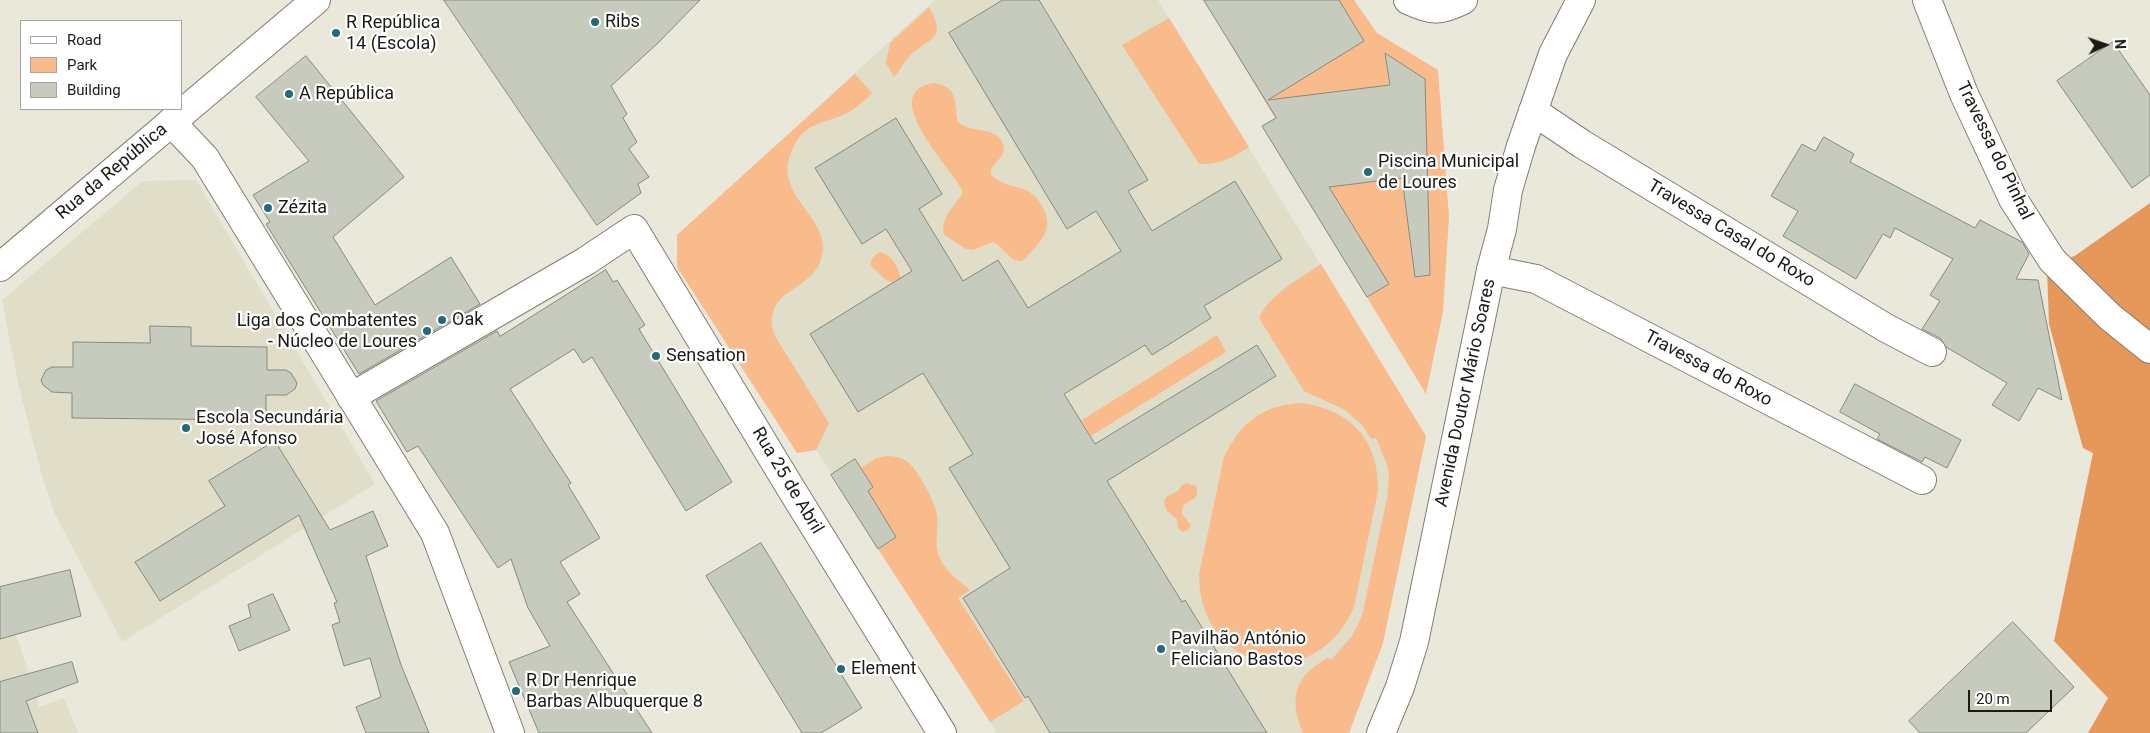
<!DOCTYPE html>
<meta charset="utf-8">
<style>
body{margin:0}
#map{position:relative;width:2150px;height:733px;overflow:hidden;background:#e9e8da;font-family:Roboto,sans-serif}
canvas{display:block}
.legend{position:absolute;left:20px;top:20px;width:162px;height:90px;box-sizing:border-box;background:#fff;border:1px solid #a4a4a2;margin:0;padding:6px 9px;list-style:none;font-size:15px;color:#1b1b16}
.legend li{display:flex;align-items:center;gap:10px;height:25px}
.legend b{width:25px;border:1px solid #a4a4a2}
.north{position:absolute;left:2080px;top:20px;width:50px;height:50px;-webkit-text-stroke:4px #fff;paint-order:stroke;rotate:87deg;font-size:14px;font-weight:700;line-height:20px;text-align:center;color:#1b1b16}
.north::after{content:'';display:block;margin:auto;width:18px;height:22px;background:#1b1b16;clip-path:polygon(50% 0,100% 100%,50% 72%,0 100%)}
.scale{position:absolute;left:1968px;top:690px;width:84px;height:22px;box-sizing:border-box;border:2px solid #1b1b16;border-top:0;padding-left:6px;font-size:15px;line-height:18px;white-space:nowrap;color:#1b1b16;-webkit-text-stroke:4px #fff;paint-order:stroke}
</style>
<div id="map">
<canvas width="2150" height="733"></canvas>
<ul class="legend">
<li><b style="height:6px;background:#fff"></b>Road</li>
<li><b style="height:14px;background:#fabb8c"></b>Park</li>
<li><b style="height:14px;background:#c6cbbe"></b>Building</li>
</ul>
<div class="north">N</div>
<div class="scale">20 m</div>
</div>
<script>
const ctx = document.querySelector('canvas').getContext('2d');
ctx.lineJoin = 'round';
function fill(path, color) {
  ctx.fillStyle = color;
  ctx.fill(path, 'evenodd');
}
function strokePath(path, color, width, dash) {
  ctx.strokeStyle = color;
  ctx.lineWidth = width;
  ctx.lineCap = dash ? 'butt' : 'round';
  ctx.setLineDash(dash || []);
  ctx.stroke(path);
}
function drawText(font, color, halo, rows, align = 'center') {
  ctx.font = font + ' Roboto,sans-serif';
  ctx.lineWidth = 4.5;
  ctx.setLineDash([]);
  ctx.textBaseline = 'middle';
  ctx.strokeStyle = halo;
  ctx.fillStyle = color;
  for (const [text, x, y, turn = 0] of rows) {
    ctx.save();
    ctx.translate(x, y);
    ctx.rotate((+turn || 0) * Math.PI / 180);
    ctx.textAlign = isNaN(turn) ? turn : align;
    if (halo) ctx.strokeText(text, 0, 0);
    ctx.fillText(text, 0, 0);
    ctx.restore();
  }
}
const built = new Path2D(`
 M935,0H1158L1426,436L1383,643L1349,733H997L816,450L797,453L677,267V235Z
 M196,180L375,484L122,642L55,514L41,472L18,383L2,300L138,185L144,181Z
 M0,600L19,643L39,707L64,698L78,733H0Z`);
const green = new Path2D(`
 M1204,0H1354L1377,33L1438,70L1449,217L1443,312L1426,394L1262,126L1275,118Z
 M929,7C949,42 927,37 909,57C903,63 900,71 894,77L886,63L890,43Z
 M1169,18L1249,147C1232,158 1219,165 1199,164L1122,45Z
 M855,74L872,93C864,101 856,109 845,114C824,124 808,121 795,144C768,192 824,212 823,248C821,295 758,284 775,336L829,423L816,450L797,453L677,267V235Z
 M934,83C959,87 954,103 958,122C970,134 996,125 1003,144C1008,159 989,162 991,175C1001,185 1013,185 1026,190C1033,193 1038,199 1042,206C1056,230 1040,241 1025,259L1021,261C1009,262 1004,246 993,242L973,250L966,249L944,235C940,216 955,207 963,192C954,170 874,92 934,83Z
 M880,252C899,258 897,272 905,287L886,280L871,266C870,260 874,255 880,252Z
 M1321,264L1426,436L1383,643L1349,733H1303C1288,699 1295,675 1328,658L1331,660L1352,636L1362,616L1387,498L1389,476L1387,465L1376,438L1371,439L1362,425L1345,410L1304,391L1259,318C1270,293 1300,279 1321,264Z
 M1217,335L1226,352L1091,436L1082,420Z
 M1302,403C1351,410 1379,440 1378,491L1354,607C1315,698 1199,672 1199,574L1224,457C1241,422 1263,405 1302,403Z
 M886,456C894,456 901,457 908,462C917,469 936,503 937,515C939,529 934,542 939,556C945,571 958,580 970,590L958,598L1024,701L990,722L878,549L896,537L877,506L849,503L873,487L861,468L876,458Z
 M1187,483L1196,486C1201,501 1190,498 1183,506L1182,514L1191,525L1188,530L1182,532L1178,528L1177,519L1167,511L1164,502L1166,497L1178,491L1182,485Z`);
const forest = new Path2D(`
 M2150,203V733H2088L2108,698L2054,641L2093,453L2083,448L2049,324L2047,270L2076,255Z`);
const building = new Path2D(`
 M444,0H700L658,43L611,86L627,114L623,118L637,142L629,149L649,177L638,184L641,193L597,225Z
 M1003,0H1039L1148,180L1128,191L1152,231L1235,181L1282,259L1204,306L1211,318L1152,355L1145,345L1064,394L1095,444L1257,345L1276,376L1107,481L1182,602L1185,600L1267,733H1050L1028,696L1025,698L963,598L1010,568L949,468L973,454L923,373L858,412L810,334L912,271L886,229L862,244L815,168L896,118L942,194L919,209L963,281L998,260L1028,308L1121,251L1096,211L1067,229L949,33Z
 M1204,0H1339L1364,41L1268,100L1390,85L1385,53L1425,79L1430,275L1415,277L1402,178L1329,187L1389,284L1367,297L1262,126L1276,118Z
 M2113,42L2150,95V175L2132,188L2057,81Z
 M306,56L404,177L333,237L375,305L451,257L480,304L359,374L266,224L270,222L253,195L309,161L256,97Z
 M1824,137L1854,154L1850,162L1975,228L1980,220L2022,242L2029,254L2016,279L2038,280L2062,400L2038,388L2019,421L1992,405L2007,383L1946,347L1940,338L1922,329L1940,301L1930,295L1953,259L1895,228L1890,238L1883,234L1856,279L1783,236L1798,211L1771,196L1802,144L1815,151Z
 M606,270L613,282L617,280L645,325L639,329L732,482L686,511L592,357L583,363L574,349L510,389L571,483L568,485L600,538L560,562L580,594L567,602L652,733H539L509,662L550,646L528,608L511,559L498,568L418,446L407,452L376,401L497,331L500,336Z
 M150,326L191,327V346L267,347V370H286L291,373L297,383L295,389L286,395H266V420L72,418V393L52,392L43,385L41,380L46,370L52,367H73V342L150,343Z
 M1855,384L1961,440L1947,468L1925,457L1922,462L1877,439L1880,434L1840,412Z
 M275,441L330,530L373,511L388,546L366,556L401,665L429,733H366L356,707L381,697L370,658L344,666L332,625L340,622L334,603L337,602L299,515L160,601L135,562L225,506L209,481Z
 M855,459L873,487L868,491L896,537L878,549L831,475Z
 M761,543L862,708L821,733H802L706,576Z
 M70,570L81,616L0,639V587Z
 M273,594L290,630L239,651L229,626L251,617L248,605Z
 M2013,622L2074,687L2026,733H1920L1909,721Z
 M72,662L78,682L26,701L38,733H0V682Z`);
const minor = new Path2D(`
 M1408,0C1432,11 1439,12 1463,0
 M1927,0L1964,94L2013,199L2052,260L2110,317L2150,349
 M1533,111L1582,144L1886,328L1932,352
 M171,122L205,158L435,533L510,733
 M1491,270L1536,279L1922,480
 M351,397L586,261L634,229L790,487L942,733`);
const tertiary = new Path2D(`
 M1381,733L1400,687L1414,642L1491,270L1502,229L1508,190L1521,146L1553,54L1581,0`);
const primary = new Path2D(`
 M0,267L316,0`);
const markers = [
 [595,22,5,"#246a79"],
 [336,33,5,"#246a79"],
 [289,94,5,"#246a79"],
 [1368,172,5,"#246a79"],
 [268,208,5,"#246a79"],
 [442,320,5,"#246a79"],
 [427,331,5,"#246a79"],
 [656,356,5,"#246a79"],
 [186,428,5,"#246a79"],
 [1161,649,5,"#246a79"],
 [841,669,5,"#246a79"],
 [516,691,5,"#246a79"]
];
const poiNames = [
 ["Ribs",605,22],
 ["R República",346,23],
 ["14 (Escola)",346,44],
 ["A República",299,94],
 ["Piscina Municipal",1378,162],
 ["de Loures",1378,183],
 ["Zézita",278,208],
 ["Oak",452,320],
 ["Liga dos Combatentes",417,321,"right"],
 ["- Núcleo de Loures",417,342,"right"],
 ["Sensation",666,356],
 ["Escola Secundária",196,418],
 ["José Afonso",196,439],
 ["Pavilhão António",1171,639],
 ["Feliciano Bastos",1171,660],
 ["Element",851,669],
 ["R Dr Henrique",526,681],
 ["Barbas Albuquerque 8",526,702]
];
const streetNames = [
 ["Travessa do Pinhal",1994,151,64],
 ["Rua da República",112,172,-40],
 ["Travessa Casal do Roxo",1731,234,31],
 ["Travessa do Roxo",1708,369,28],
 ["Avenida Doutor Mário Soares",1466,393,-78],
 ["Rua 25 de Abril",787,481,59]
];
fill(built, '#e0dec9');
fill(green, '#fabb8c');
fill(forest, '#e6985a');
fill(building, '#c6cbbe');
strokePath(building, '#868b7f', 1);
strokePath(minor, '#807f73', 30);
strokePath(tertiary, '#807f73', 30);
strokePath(primary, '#807f73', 30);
strokePath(minor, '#fff', 28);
strokePath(tertiary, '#fff', 28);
strokePath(primary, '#fff', 28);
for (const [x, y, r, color] of markers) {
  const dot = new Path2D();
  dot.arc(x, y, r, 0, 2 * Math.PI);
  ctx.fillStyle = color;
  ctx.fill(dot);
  strokePath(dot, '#fff', 2);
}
drawText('18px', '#1b1b16', '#fff', poiNames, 'left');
drawText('18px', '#1b1b16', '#fff', streetNames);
</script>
